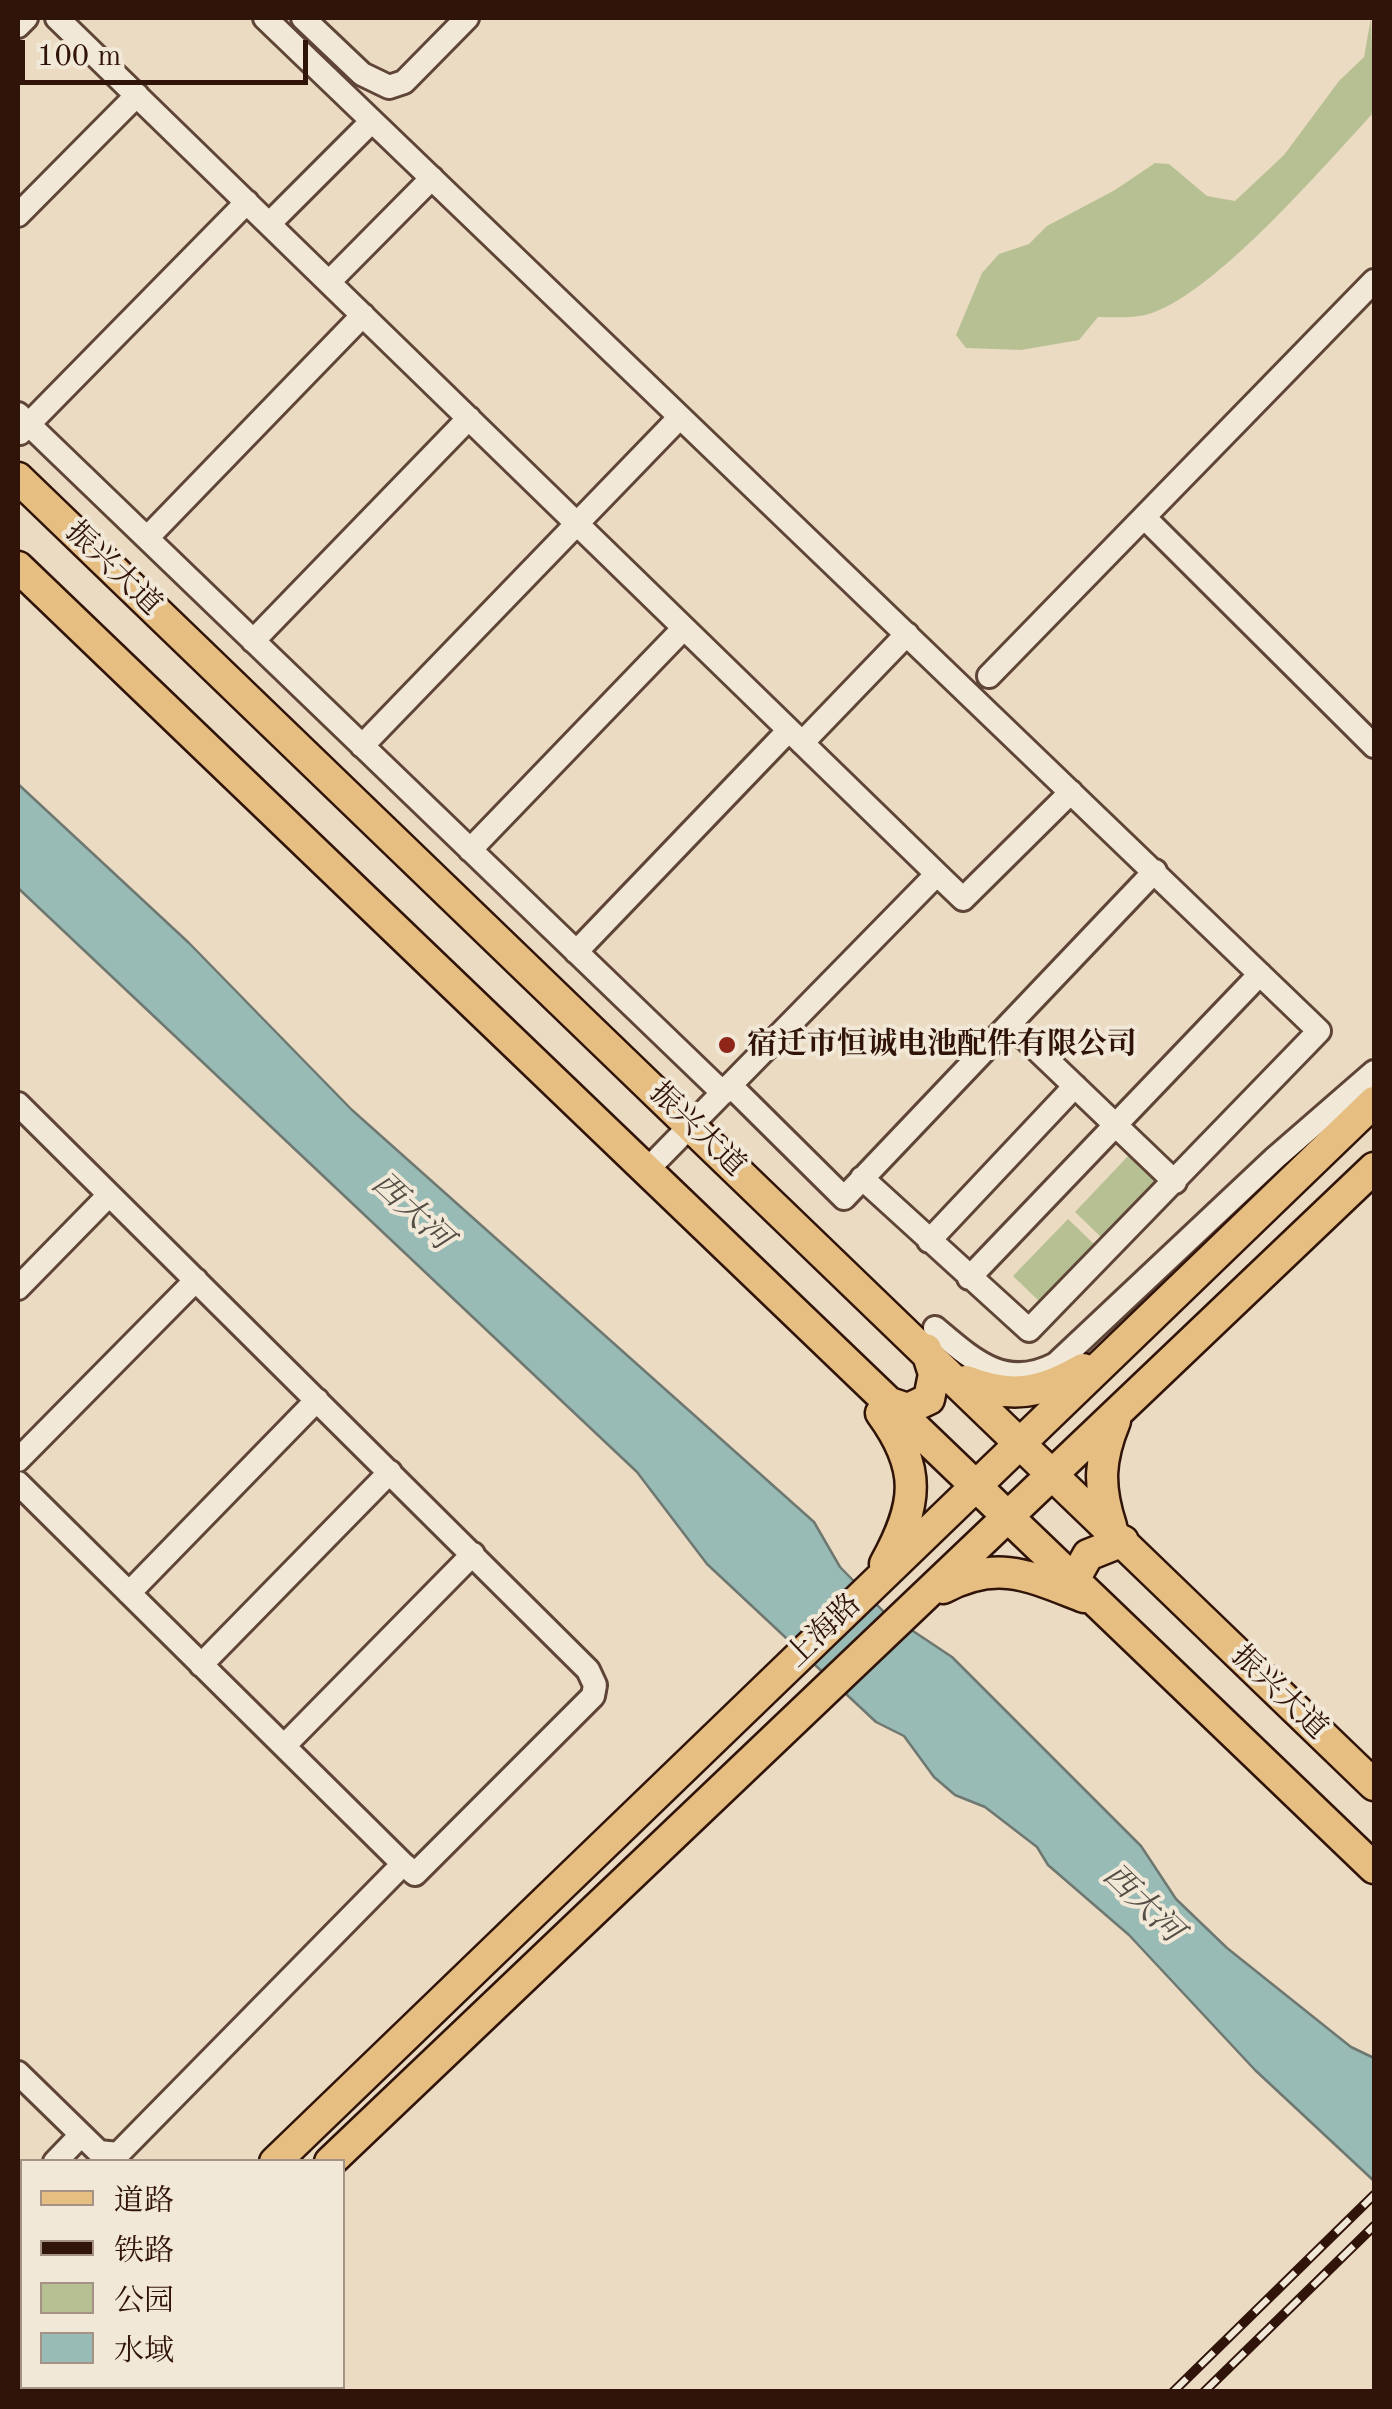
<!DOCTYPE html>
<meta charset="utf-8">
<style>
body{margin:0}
#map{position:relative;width:1392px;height:2409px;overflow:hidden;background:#ebdbc2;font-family:"Old Standard TT","Noto Serif SC",serif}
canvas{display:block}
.frame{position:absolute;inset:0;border:20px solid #301309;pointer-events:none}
.legend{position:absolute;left:20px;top:2159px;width:325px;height:230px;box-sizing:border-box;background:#f2e8d7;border:2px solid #a49385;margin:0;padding:12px 18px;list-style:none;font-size:30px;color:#301309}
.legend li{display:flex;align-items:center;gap:20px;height:50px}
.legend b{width:50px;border:2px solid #a49385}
.scale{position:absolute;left:20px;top:40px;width:288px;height:45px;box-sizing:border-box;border:5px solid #301309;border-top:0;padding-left:12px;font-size:30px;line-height:35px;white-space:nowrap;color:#301309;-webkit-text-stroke:8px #f2e8d7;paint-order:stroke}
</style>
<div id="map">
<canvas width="1392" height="2409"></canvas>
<div class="frame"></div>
<ul class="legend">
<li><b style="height:12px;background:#e6be81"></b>道路</li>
<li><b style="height:12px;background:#301309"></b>铁路</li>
<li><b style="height:28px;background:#b7c093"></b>公园</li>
<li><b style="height:28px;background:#98bbb6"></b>水域</li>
</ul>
<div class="scale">100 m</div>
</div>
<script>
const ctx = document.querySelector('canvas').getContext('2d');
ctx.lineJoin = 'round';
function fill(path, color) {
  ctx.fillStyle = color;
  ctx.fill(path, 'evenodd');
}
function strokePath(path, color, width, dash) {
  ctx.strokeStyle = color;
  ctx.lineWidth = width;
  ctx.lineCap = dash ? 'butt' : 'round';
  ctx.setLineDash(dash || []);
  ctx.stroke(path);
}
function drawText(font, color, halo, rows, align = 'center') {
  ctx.font = font + ' "Old Standard TT","Noto Serif SC",serif';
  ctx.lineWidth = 8;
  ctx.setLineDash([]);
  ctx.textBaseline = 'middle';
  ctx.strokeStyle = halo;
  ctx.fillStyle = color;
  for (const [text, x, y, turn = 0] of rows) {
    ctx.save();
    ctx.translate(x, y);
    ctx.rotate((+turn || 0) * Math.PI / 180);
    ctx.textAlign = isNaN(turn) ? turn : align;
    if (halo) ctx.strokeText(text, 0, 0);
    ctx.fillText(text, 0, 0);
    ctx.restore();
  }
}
const green = new Path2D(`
 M1371,18L1374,112C1324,166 1218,290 1152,313C1134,319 1116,317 1098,317L1079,340L1021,350L966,348L956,335L982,273L999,254L1029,244L1047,226L1115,190L1155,163L1169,164L1207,196L1235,201L1284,155L1339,81L1364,57Z
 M1129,1155L1157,1182L1103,1239L1075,1212Z
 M1068,1219L1096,1246L1041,1303L1013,1276Z`);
const water = new Path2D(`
 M18,784L189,943L352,1110L814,1522L840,1567L883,1611L952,1657L1141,1846L1176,1899L1227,1948L1351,2047L1374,2058V2181L1255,2070L1129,1935L1048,1865L1037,1847L985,1807L955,1795L934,1777L904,1736L876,1722L707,1564L637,1472L18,888Z`);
const minor = new Path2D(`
 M57,18L937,874L647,1170
 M265,18L1319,1031L1029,1330L862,1178
 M303,18L362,74L389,87L404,82L467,18
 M18,26L26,18
 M18,215L137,95
 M269,224L372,121
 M329,282L432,178
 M18,414L723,1093
 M20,433L247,202
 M1144,517L1374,746
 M147,538L363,315
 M253,641L469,418
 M989,676L1374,281
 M802,743L907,634
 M362,746L680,417
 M470,850L684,628
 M937,874L963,899L1071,792
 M576,952L789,730
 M1010,1024L1175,1182
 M730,1085L844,1198L1155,871
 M18,1104L588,1670L595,1685L593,1696L415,1874L403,1864
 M929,1241L1075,1086
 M969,1278L1260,974
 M18,1288L109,1195
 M935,1328C973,1360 1005,1391 1056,1364L1275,1158L1374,1072
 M18,1460L196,1280
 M18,1483L403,1864L118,2154L99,2152L18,2073
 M129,1593L317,1400
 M201,1665L390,1472
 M284,1746L473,1554
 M55,2162L81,2135
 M18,2200L22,2195`);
const major = new Path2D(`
 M18,478L1374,1785
 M18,567L1374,1868
 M966,1381C1011,1399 1042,1393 1083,1369
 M890,1403L908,1409L929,1399L934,1374L926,1349
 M881,1413C922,1469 918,1504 885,1564
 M1111,1526C1098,1486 1099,1460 1115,1421
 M1074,1580L1088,1555L1123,1541
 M943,1588C998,1559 1030,1576 1084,1597
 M275,2162L1374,1102
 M330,2162L1374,1168
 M37,2392L42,2386
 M87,2392L92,2386`);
const rail = new Path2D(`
 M1173,2392L1374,2195
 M1204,2392L1374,2226`);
const markers = [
 [727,1045,10,"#8f2418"]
];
const streetNames = [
 ["振兴大道",113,569,44],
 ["振兴大道",697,1130,44],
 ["上海路",824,1631,-44],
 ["振兴大道",1279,1693,44]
];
const poiNames = [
 ["宿迁市恒诚电池配件有限公司",747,1045]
];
const waterNames = [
 ["西大河",411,1212,43],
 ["西大河",1142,1904,44]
];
fill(green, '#b7c093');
fill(water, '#98bbb6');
strokePath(water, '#6e7871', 2.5);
strokePath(minor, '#5f4537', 28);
strokePath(major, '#301309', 35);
strokePath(minor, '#f2e8d7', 22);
strokePath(major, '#e6be81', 30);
strokePath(rail, '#301309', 10);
strokePath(rail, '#f2e8d7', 6, [19]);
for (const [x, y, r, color] of markers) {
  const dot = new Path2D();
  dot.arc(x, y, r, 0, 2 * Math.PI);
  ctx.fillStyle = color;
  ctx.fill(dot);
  strokePath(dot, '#f2e8d7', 4);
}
drawText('30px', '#301309', '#f2e8d7', streetNames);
drawText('bold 30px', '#301309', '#f2e8d7', poiNames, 'left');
drawText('italic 32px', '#544e46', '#f2e8d7', waterNames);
</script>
